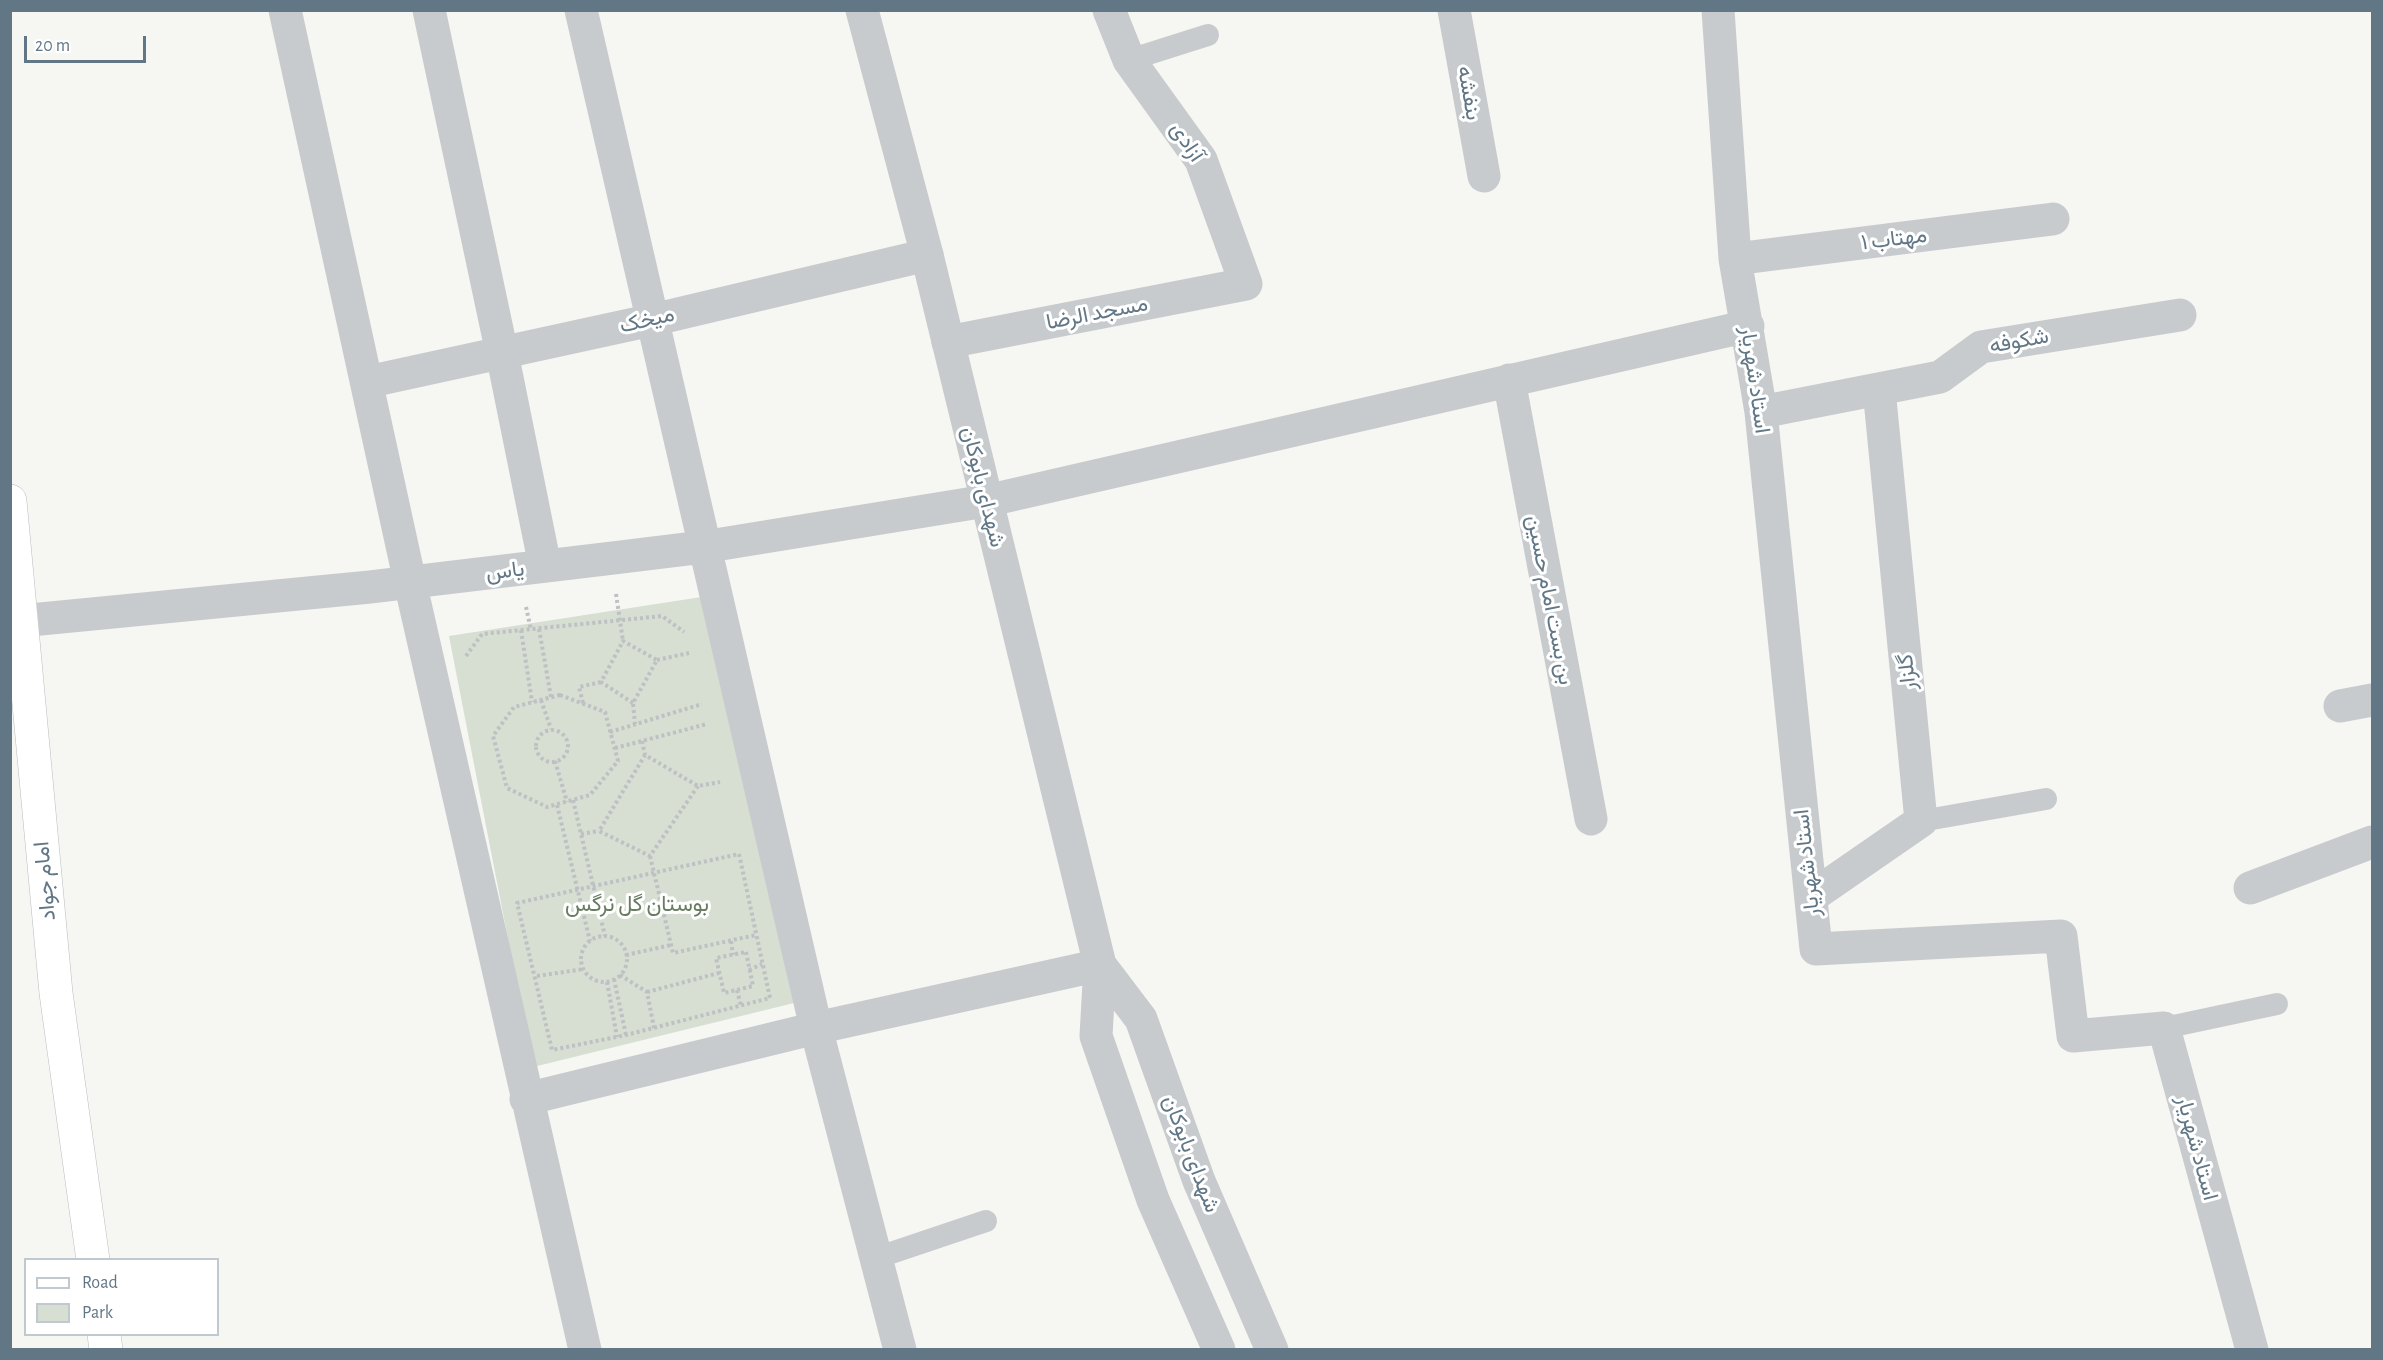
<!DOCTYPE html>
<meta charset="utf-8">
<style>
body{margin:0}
#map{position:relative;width:2383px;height:1360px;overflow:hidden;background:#f6f6f2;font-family:"Alegreya Sans",sans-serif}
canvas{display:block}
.frame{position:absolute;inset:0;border:12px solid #627786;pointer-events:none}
.legend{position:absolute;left:24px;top:1258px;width:195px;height:78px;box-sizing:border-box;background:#fff;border:2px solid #c0c9cf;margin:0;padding:8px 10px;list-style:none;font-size:18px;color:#627786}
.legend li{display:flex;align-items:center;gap:12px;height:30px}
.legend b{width:30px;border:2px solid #c0c9cf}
.scale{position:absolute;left:24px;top:36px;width:122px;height:27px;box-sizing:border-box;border:3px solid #627786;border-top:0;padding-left:8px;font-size:18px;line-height:21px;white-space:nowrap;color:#627786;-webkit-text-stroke:4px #fff;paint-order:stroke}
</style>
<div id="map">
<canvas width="2383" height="1360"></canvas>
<div class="frame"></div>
<ul class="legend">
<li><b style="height:8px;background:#fff"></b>Road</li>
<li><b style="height:16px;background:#d7ded2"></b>Park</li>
</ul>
<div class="scale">20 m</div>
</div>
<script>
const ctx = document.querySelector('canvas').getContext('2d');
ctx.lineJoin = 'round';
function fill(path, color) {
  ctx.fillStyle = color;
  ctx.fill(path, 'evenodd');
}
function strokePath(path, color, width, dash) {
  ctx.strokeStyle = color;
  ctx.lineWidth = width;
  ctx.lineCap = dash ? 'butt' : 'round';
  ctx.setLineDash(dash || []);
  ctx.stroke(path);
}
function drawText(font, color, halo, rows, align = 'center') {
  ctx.font = font + ' "Alegreya Sans",Vazirmatn,sans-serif';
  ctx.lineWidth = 6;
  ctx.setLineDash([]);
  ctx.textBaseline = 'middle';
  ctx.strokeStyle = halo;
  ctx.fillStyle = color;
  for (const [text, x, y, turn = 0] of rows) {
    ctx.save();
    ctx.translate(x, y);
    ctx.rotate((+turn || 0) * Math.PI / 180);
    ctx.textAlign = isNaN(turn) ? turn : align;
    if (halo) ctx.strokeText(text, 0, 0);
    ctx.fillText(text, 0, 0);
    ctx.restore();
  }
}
const green = new Path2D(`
 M708,596L794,1003L533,1067L449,636Z`);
const path = new Path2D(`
 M616,594L623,641
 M526,607L531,630
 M539,629L551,697
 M521,630L532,702
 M466,656L482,634L662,616L684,632
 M657,660L689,653
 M560,695L605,712L618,761L590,795L547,807L507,788L493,736L514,707Z
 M541,700L551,729
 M583,703L579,687L601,682
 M633,703L601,682L623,641L657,660L633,703L635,724
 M536 746a16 16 0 1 1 32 0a16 16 0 1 1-32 0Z
 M610,732L702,704
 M642,741L645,755
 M615,748L707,724
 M555,761L567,802
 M698,786L650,856L599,831L645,755L698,786L720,782
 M573,800L605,936
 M557,805L590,941
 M581,834L599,831
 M739,854L770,998L626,1035L552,1050L517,903Z
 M650,856L673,953L756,935
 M581 959a23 23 0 1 1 46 0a23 23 0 1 1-46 0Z
 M731,941L733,955
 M746,952L753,986L724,993L716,958Z
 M626,955L671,945
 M749,970L762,964
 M620,975L647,992L654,1028
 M537,976L584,969
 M614,979L626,1035
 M607,982L617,1037
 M737,990L741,1006
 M647,992L719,973`);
const service = new Path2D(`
 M1129,60L1208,35
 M1921,821L2046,799
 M2164,1028L2277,1004
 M876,1258L986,1221`);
const minor = new Path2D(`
 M285,10L410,582L585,1350
 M429,10L502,353L545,566
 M581,10L816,1028L900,1350
 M1454,10L1484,176
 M1718,10L1735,259L1761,412L1816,949L2061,936L2073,1036L2164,1028L2252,1350
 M1735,259L2053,219
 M948,342L1246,284L1201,160L1129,60L1109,10
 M1509,380L1591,819
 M367,382L652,320L927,255
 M1761,412L1940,377L1981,347L2180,315
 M20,621L370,587L613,558L703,547L986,501L1748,326
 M2340,706L2372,700
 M2250,888L2372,842
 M1811,897L1921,821L1879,389
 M526,1099L816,1028L1100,965`);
const tertiary = new Path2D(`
 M862,10L927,255L1100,965L1096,1036L1153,1200L1219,1350
 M1100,965L1141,1019L1199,1181L1272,1350`);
const secondary = new Path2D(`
 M10,501L56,993L93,1260
 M104,1334L106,1350`);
const streetNames = [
 ["بنفشه",1469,93,80],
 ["آزادی",1187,142,57],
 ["مهتاب ۱",1894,239,-7],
 ["مسجد الرضا",1097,313,-11],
 ["میخک",647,320,-13],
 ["شکوفه",2019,341,-10],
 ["استاد شهریار",1755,380,82],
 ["شهدای بابوکان",983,487,76],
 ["یاس",505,571,-7],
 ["بن بست امام حسین",1550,600,79],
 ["گلزار",1907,672,-96],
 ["استاد شهریار",1807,863,-96],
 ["امام جواد",45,881,-95],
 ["استاد شهریار",2197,1148,75],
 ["شهدای بابوکان",1191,1154,69]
];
const parkNames = [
 ["بوستان گل نرگس",637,904]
];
fill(green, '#d7ded2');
strokePath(secondary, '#b7bdc1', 34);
strokePath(path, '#bec1c3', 4, [3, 3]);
strokePath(service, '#c8cbce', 22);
strokePath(minor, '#c8cbce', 33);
strokePath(tertiary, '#c8cbce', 33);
strokePath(secondary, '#fff', 33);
drawText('22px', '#627786', '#fff', streetNames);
drawText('22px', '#687c61', '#fff', parkNames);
</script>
